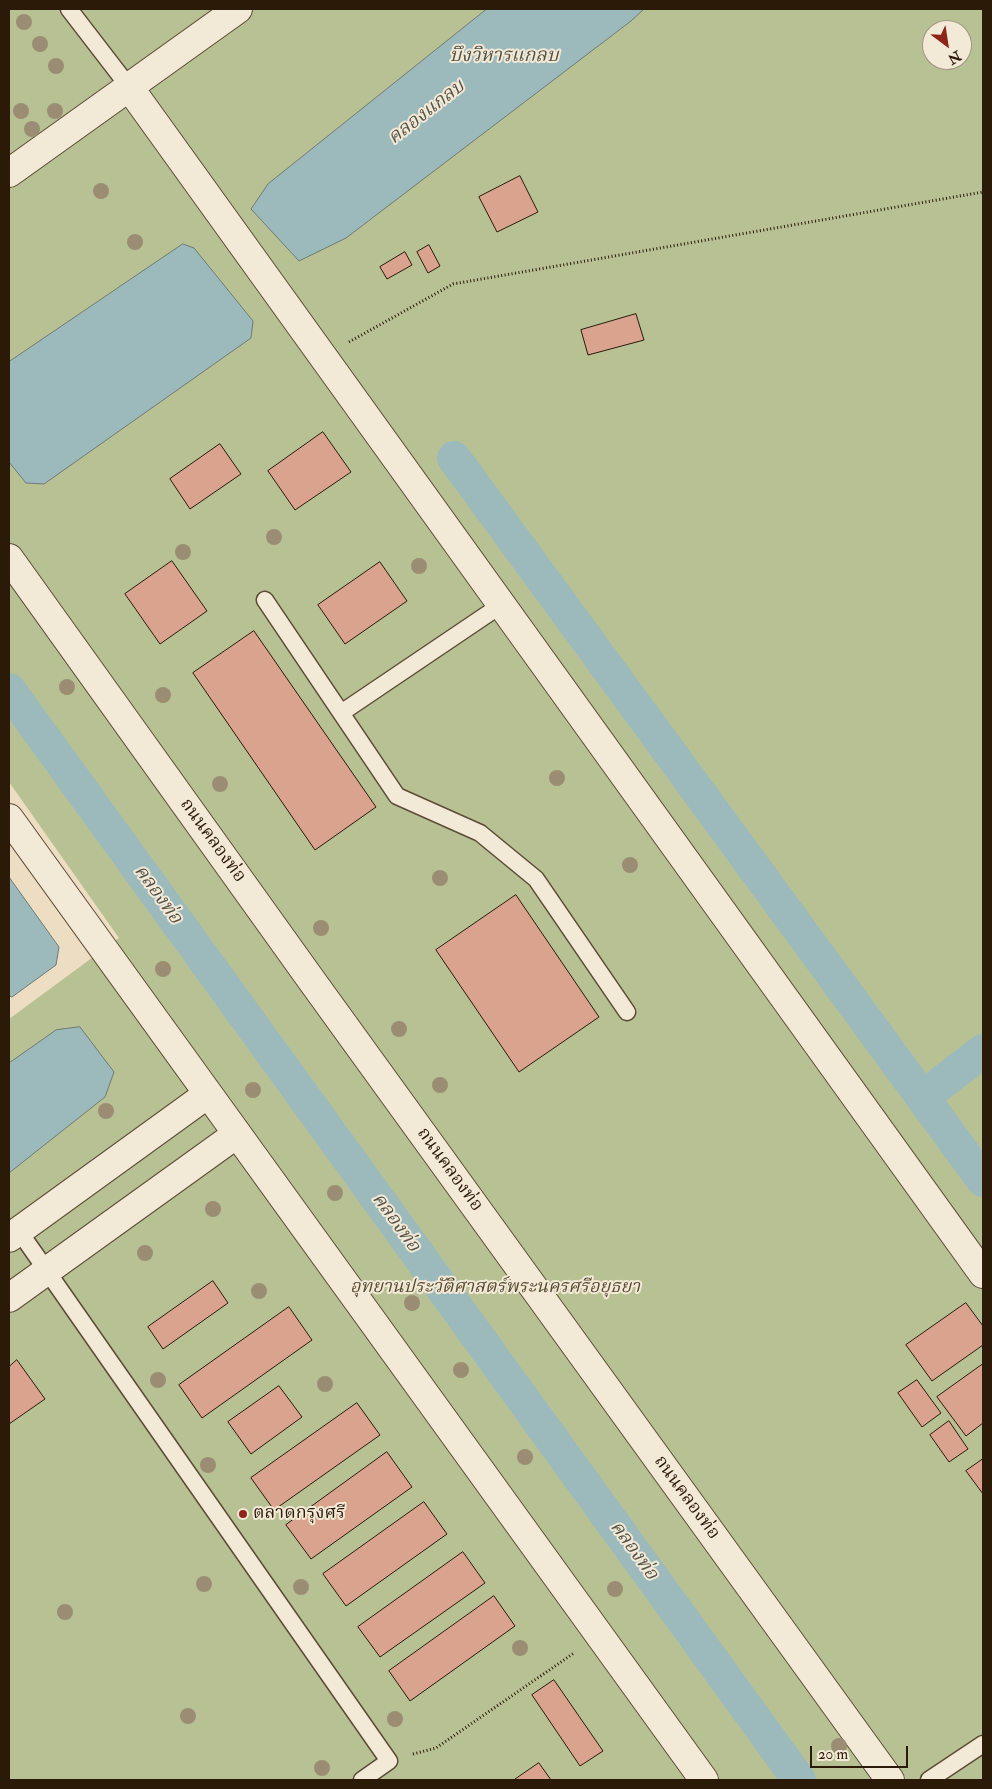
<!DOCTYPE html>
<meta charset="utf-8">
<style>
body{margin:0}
#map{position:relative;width:992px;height:1789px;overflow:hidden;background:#edddc2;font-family:"IM FELL Double Pica",serif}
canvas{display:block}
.frame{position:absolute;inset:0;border:10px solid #2c1a08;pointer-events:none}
.north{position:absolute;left:922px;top:20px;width:50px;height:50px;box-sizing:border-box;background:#f3e9d7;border:1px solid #a39684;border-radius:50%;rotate:149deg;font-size:14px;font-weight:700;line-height:20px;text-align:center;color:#2c1a08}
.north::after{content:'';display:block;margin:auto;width:18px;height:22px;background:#8f2418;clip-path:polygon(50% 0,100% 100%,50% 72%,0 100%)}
.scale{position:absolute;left:810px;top:1746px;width:98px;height:22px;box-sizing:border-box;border:2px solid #2c1a08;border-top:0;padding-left:6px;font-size:15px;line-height:18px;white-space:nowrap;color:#2c1a08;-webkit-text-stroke:4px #f3e9d7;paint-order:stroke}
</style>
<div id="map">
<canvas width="992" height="1789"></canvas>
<div class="frame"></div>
<div class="north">N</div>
<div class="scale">20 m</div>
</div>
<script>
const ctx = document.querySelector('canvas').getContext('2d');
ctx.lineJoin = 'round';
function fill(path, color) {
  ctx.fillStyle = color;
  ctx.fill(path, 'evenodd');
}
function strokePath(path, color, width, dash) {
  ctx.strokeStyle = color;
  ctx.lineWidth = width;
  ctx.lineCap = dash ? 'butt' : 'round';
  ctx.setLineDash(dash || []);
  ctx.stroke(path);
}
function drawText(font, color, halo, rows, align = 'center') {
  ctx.font = font + ' "IM FELL Double Pica","Noto Serif Thai",serif';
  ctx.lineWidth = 4;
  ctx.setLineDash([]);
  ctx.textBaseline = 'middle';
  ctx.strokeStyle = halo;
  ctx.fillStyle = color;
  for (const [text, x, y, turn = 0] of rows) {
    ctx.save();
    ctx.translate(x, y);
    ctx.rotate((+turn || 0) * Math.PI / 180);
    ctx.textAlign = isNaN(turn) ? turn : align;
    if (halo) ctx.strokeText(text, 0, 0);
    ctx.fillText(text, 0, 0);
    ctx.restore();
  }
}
const green = new Path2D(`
 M9,9H983V1780H9V1019L119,938L9,782ZM932,30H962V60H932Z`);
const water = new Path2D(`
 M487,9H644L631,21L346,238L299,261L251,209L268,184Z
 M183,244L194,248L253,321L251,338L44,484L26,483L9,462V362Z
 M9,877L59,947L56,965L12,997L9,996Z
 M80,1027L114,1072L105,1097L9,1173V1063L56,1030Z`);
const canal = new Path2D(`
 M454,458L983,1180
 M9,690L799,1780
 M923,1097L983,1051`);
const building = new Path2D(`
 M520,176L538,212L497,232L479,197Z
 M429,245L440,266L428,273L417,252Z
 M405,252L412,265L387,279L380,267Z
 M636,314L644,340L588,355L581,330Z
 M323,432L351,472L295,510L268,471Z
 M220,444L241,474L190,509L170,479Z
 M172,561L207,611L160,644L125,594Z
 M380,562L407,601L345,644L318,605Z
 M254,631L376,807L315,850L193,673Z
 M516,895L599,1017L519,1072L436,950Z
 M213,1281L228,1303L163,1349L148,1327Z
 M966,1303L983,1326V1345L932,1381L906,1345Z
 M289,1307L312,1340L202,1418L179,1385Z
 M17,1360L45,1399L9,1424V1367Z
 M983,1364V1423L966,1436L937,1397Z
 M917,1380L941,1413L922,1427L898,1393Z
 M279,1386L302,1417L251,1454L228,1422Z
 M357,1403L380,1435L274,1510L251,1478Z
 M949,1421L968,1449L949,1462L930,1435Z
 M387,1452L412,1487L311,1559L286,1525Z
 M983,1459V1494L966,1471Z
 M424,1502L447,1534L346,1606L323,1574Z
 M463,1552L485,1583L380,1657L358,1627Z
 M494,1596L515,1626L410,1701L389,1671Z
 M554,1680L603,1751L580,1766L532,1695Z
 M539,1763L551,1780H514Z`);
const path = new Path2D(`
 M349,342L453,284L983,192
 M413,1754L436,1748L574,1653`);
const service = new Path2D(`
 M69,9L129,87
 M265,600L397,796L480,833L536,879L627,1012
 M341,713L501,605
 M19,1231L389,1761L362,1780
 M929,1780L983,1744`);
const minor = new Path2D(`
 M129,87L983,1274
 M9,173L238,9
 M9,1238L208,1094
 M9,1298L237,1134`);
const tertiary = new Path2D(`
 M9,558L312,981L890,1780
 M9,818L704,1780`);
const trees = [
 [24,22],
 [40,44],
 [56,66],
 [21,111],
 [55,111],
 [32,129],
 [101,191],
 [135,242],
 [274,537],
 [183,552],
 [419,566],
 [67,687],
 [163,695],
 [557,778],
 [220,784],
 [630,865],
 [440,878],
 [321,928],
 [163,969],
 [399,1029],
 [440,1085],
 [253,1090],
 [106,1111],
 [335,1193],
 [213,1209],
 [145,1253],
 [259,1291],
 [412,1303],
 [461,1370],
 [158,1380],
 [325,1384],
 [525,1457],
 [208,1465],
 [204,1584],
 [301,1587],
 [615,1589],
 [65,1612],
 [520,1648],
 [188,1716],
 [395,1719],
 [839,1746],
 [322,1768]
];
const markers = [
 [243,1514,5,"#8f2418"]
];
const streetNames = [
 ["ถนนคลองท่อ",212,841,54],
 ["ถนนคลองท่อ",449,1170,54],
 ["ถนนคลองท่อ",686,1498,54]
];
const parkNames = [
 ["อุทยานประวัติศาสตร์พระนครศรีอยุธยา",495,1288]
];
const poiNames = [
 ["ตลาดกรุงศรี",253,1514]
];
const waterNames = [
 ["บึงวิหารแกลบ",504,57],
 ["คลองแกลบ",427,113,-38],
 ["คลองท่อ",157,895,54],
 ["คลองท่อ",395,1223,54],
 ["คลองท่อ",633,1551,54]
];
fill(green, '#b8c194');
fill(water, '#9cbabc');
strokePath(water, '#6f7a74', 1);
strokePath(canal, '#9cbabc', 34);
fill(building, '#d9a38e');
strokePath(building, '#2c1a08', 1);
strokePath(service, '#5c4b36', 19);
strokePath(minor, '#5c4b36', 30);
strokePath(tertiary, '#5c4b36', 30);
strokePath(path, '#2c1a08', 3, [1, 2.5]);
strokePath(service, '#f3e9d7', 16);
strokePath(minor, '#f3e9d7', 28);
strokePath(tertiary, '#f3e9d7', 28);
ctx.fillStyle = '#9a8d73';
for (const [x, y] of trees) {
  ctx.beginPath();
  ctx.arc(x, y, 8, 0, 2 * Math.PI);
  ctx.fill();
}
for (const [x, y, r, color] of markers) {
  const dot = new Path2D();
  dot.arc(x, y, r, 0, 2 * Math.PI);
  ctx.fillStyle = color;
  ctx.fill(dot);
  strokePath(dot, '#f3e9d7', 2);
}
drawText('18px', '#2c1a08', '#f3e9d7', streetNames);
drawText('italic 18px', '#564c32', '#f3e9d7', parkNames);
drawText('18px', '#2c1a08', '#f3e9d7', poiNames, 'left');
drawText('italic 19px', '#535247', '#f3e9d7', waterNames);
</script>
